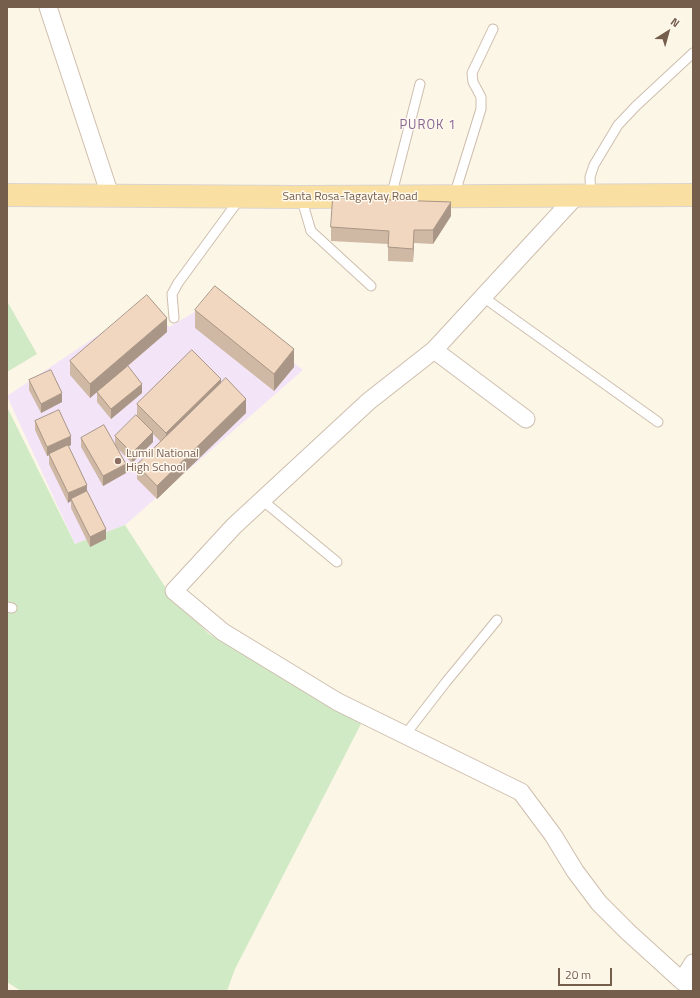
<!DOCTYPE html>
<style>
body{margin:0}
#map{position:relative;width:700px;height:998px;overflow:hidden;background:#fcf6e7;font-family:"Titillium Web",sans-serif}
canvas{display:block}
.frame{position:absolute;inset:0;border:8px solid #765e4c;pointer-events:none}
.north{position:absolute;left:648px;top:12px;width:40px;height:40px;-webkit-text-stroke:3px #fff9ee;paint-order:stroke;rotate:37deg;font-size:11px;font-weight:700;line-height:16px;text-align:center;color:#765e4c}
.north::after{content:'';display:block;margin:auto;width:14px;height:18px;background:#765e4c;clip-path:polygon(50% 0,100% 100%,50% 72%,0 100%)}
.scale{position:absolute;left:558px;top:968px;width:54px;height:18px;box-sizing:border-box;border:2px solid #765e4c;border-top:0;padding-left:5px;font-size:12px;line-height:14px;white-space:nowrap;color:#765e4c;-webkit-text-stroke:3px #fff9ee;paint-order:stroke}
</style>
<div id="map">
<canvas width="700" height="998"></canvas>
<div class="frame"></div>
<div class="north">N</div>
<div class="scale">20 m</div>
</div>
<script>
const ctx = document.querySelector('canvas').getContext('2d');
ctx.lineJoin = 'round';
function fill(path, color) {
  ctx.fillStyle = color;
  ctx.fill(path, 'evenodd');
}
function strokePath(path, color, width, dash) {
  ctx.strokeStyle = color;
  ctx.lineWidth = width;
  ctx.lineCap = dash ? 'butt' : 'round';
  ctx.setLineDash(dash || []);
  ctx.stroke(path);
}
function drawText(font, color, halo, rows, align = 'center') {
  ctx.font = font + ' "Titillium Web",sans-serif';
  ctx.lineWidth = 3;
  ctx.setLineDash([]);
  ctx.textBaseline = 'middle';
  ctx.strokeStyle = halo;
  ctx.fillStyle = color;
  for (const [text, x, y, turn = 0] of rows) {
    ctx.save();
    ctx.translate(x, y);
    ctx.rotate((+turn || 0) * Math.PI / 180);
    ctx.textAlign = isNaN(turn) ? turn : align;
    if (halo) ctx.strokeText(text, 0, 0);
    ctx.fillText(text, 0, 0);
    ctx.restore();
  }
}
const education = new Path2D(`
 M213,301L303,370L125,525L75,544L7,396L148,302L169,327Z`);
const green = new Path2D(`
 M7,301L37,354L7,372Z
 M7,407L75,544L125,525L171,596L209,634L361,724L235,969L227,991H21L7,982Z`);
const lane = new Path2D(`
 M454,196L481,109V97L473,82L472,73L493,29
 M591,196L590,177L594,165L618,125L636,106L693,53
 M301,197L311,231L371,286
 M391,197L420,84
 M483,297L658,422
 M174,318L172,294L178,283L241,197
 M262,500L337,562
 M7,607L12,608
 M405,735L446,682L497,620`);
const street = new Path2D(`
 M48,7L110,195
 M576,196L434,350L369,401L234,526L174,591L223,632L338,702L521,792L553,835L575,871L599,903L628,932L682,981L693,988
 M434,350L526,419
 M682,981L693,963`);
const primary = new Path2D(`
 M7,195L301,197L693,195`);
const wall = new Path2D(`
 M451,216L433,244L414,243L413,262L388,261V244L331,241V227Z
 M195,310L294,367L274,391L195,328Z
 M167,332L98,392L142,393L111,419L97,402V392L90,398L70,375V361Z
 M29,380L62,402L41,413L29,390Z
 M221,384L246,413L157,499L137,479V465L161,442L153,434V442L132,463L117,448L126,473L103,486L81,447V438L115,444V436L137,416V404Z
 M35,421L71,445L68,447L106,539L90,547L71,508V501L68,503L49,464V455L47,456L35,430Z`);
const shadedWall = new Path2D(`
 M451,202V216L433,244V230Z
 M414,230V243L413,262V249Z
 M167,318V332L90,398V384Z
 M294,349V367L274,391V374Z
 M221,379V393L166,447V433Z
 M142,384V393L111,419V409Z
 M62,393V402L41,413V404Z
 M246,399V413L157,499V486Z
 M153,432V442L132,463V453Z
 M71,436V445L47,456V447Z
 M126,464V473L103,486V476Z
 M87,485V494L71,499V501L68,503V493Z
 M106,529V539L90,547V537Z`);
const building = new Path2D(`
 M333,198L451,202L433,230H414L413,249L388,247L389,231L331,227Z
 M215,286L294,349L274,374L195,310Z
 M147,295L167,318L90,384L70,361Z
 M192,350L221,379L166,433L137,404Z
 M128,366L142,384L111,409L97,392Z
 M51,370L62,393L41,404L29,380Z
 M226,378L246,399L157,486L137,465Z
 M59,410L71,436L47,447L35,421Z
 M136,415L153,432L132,453L115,436Z
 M104,425L126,464L103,476L81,438Z
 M68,445L87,485L68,493L49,454Z
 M87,491L106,529L90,537L71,499Z`);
const markers = [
 [118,461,4,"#8d6e63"]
];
const streetNames = [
 ["Santa Rosa-Tagaytay Road",350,197]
];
const educationNames = [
 ["Lumil National",126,454],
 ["High School",126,468]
];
const neighbourhoodNames = [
 ["PUROK 1",428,126]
];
fill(education, '#f3e4f8');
fill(green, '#d1eac6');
strokePath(lane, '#cebeae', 11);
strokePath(street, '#cebeae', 19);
strokePath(primary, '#dbd5d0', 24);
strokePath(lane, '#fff', 9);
strokePath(street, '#fff', 17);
strokePath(primary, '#f9e0a2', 22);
fill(wall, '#cfb9a5');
fill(shadedWall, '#a99686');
fill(building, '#f1d7c0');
strokePath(building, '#a99686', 1);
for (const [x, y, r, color] of markers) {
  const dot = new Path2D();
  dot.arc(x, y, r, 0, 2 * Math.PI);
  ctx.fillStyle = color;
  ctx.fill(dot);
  strokePath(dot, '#fff9ee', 1.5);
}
drawText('12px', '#765e4c', '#fff9ee', streetNames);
drawText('12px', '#785e54', '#fff9ee', educationNames, 'left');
ctx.letterSpacing = '1px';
drawText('13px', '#866492', '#fff9ee', neighbourhoodNames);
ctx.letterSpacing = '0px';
</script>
